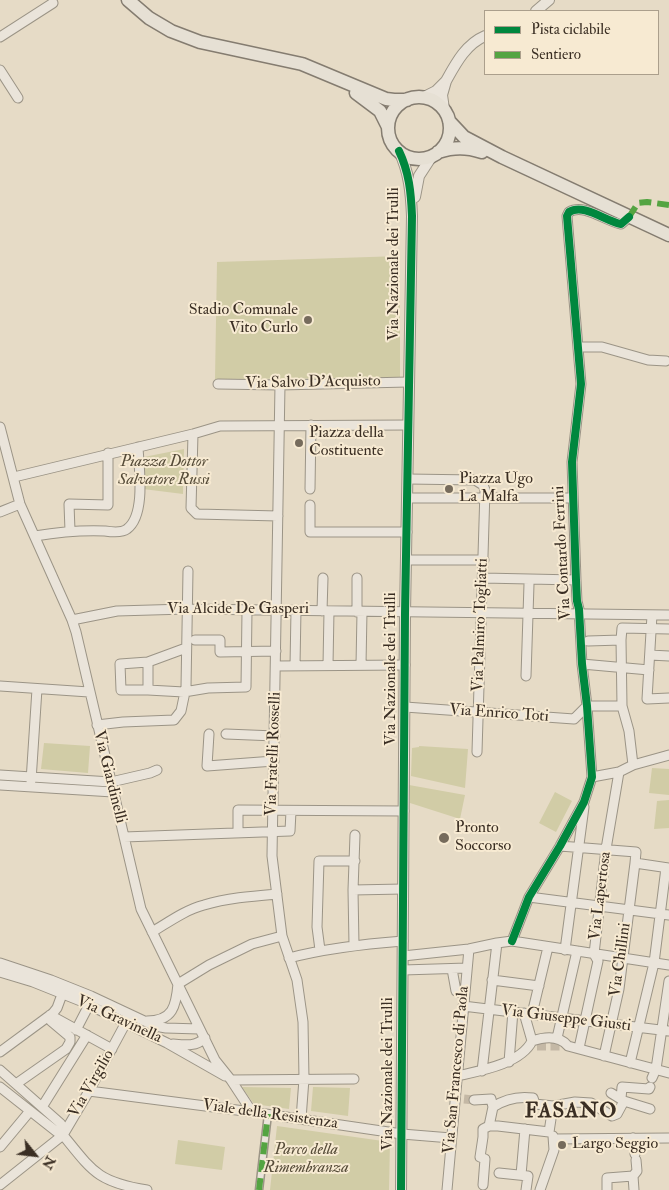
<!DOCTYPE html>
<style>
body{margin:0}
#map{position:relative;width:669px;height:1190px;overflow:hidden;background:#e6dbc6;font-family:"IM FELL Double Pica",serif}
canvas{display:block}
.legend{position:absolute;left:484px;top:10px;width:175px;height:65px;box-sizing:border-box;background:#f7ead2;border:1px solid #ab9f8c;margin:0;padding:6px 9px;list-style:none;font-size:15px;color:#3a2e23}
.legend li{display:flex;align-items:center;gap:10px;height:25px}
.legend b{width:25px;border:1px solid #ab9f8c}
.north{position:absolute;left:10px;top:1130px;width:50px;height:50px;-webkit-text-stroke:4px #f7ead2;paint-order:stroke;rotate:119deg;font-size:14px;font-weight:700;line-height:20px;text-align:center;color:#3a2e23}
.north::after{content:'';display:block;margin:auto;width:18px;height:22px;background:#3a2e23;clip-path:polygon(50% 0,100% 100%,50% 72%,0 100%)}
</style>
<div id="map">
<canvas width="669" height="1190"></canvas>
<ul class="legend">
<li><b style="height:6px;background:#00873e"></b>Pista ciclabile</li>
<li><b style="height:6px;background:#54a442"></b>Sentiero</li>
</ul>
<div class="north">N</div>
</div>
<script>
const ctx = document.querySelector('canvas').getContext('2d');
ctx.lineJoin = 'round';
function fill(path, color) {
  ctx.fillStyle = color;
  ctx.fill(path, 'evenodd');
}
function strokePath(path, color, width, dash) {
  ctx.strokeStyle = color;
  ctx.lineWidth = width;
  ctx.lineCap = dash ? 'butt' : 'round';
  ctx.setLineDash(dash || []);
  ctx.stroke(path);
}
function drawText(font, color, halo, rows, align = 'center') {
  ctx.font = font + ' "IM FELL Double Pica",serif';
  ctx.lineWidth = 4;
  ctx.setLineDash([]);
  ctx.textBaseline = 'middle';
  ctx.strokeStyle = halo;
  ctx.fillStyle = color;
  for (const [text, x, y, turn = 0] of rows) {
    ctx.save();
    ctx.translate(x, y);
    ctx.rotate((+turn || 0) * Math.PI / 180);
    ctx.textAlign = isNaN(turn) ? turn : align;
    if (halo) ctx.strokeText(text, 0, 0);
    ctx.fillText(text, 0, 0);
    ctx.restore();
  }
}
const green = new Path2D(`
 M400,256V378L215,379L217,262Z
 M184,449L183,494L143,489L144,457Z
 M44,743L90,746L88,773L41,769Z
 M419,746L468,749L465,788L411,776L412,748L419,747Z
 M652,768L669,769V795L649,793Z
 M409,785L465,795L460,819L410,803Z
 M555,792L572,801L556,832L539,823Z
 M669,800V828L654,829L657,801Z
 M242,1087L291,1088L289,1109L254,1104Z
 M313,1087L350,1088L348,1116L311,1111Z
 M277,1126L390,1142L389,1190H270Z
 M178,1140L225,1147L222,1170L175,1164Z`);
const minorTunnel = new Path2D(`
 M537,1046H564
 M464,1099L474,1100`);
const pedestrian = new Path2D(`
 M259,1190L268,1114`);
const minor = new Path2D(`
 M0,37L53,3
 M0,70L18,98
 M578,347H602L648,360L666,361
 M218,384L280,385L408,382
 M280,385L272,856L282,936L297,980L303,1022L304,1079L301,1119
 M0,427L20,504L72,620L76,632L141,909L215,1060L231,1080L252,1112
 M193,434L191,508L197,514L278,516
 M14,477L193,434L220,426L408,425
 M408,479L475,480L483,485L485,490L477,752
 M310,489L311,425
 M408,498H572
 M310,505V532H407
 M0,512L20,504
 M70,531L69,504L108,505V453
 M35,536C59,532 81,530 105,531C112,532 122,533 127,529C146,515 139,468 138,447
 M406,560H484
 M483,578L576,580
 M322,611L323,578
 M357,612V578
 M652,615L647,699L669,698
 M72,620L117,611L186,609L669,615
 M195,640H220V652L276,651
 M621,640L622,628L669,629
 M186,648L148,662L120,664L121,690H148L184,692L208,688L246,687L247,611
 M650,655L669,656
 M582,664L649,670
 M328,665L329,611
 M361,665L362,612
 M276,666L405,665
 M295,666L296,610
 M526,676L529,584
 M0,686L89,692
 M148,690V662
 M622,706L629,731L633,765
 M405,707L574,719L587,706H622L621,640L588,641
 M97,725L123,722L174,720L181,711L186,687L188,571
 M209,734L207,766L274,761
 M226,734L275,736
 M0,775L111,782L150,773L157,770
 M592,777L619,772L633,765L669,755
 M31,781L37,689
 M0,785L113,792
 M238,833V810L404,811
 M124,837L290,831L291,811
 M560,846L636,852L635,863L669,868
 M353,890L403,889
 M529,897L669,915
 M152,932C169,922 185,910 204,905C227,898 253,896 277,894
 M512,941L529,897L560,846L584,802L592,777L587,706L582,664L579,609L577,601L576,580L572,462L581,384L567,216L569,212C584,203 605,221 621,224L629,217
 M354,945L353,890L355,835
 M320,950L317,927L319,861H355
 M565,950L584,807
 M403,956L469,949L497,943L512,941L669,965
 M289,958C327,948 364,944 403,941
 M0,963L51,980L91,996L155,1026L166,1028L199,1029
 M452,969L456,991L464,994
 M403,970L467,968
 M0,972L33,982L83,1002L167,1043L225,1076
 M492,980L539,986
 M178,984L209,965L252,944L282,936
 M463,1006L669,1031
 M524,1013L532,1041
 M532,1014L548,947
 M50,1015L112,1049
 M51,1021L70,1037V1042
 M147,1021C173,1021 176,1006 178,984
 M76,1030L89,1005
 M557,1038L577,951
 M173,1044C184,1045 196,1047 205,1038
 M579,1048L598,961L594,954L606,849L619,772
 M0,1052L53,1013L57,1008L64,989
 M604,1056L619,989L635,863
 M509,1062L513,1011
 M630,1063L654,963L666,868
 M0,1070L60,1123L63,1127V1135
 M482,1071L497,943
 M457,1076C479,1071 521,1064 532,1041C544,1037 559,1035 568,1046L669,1073
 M652,1078L656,1069L669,981
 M231,1080L354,1079
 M16,1084L66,1049L70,1042
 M0,1087L57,1132L63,1135C93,1172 98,1182 147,1190
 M89,1091L252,1112L402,1134L451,1138
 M611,1093L624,1101L650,1109
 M621,1099L622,1087L649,1089L650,1087
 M474,1100L491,1099L493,1107L489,1126
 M42,1107L87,1035
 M493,1107C505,1099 518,1096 533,1098L535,1104L553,1106L575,1102L591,1103L612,1116L617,1114L624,1101
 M549,1132L553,1106
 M633,1138L635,1154
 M554,1139L669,1138
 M0,1147L30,1111
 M499,1173L528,1176L526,1190
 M521,1175L525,1129
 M633,1176L637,1171L636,1160
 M0,1185L63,1135L89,1091L130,1015
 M483,1185L485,1159L480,1157L483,1137V1129L489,1126H498L549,1132
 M447,1190L469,949
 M540,1190L554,1150L553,1136
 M607,1190V1178L633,1176L634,1190`);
const tertiary = new Path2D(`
 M536,11L549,0
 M446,81C456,63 466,44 485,36
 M424,97L436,91L446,81L442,95L444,109
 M399,151C409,172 411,192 412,216L405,613L401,1190
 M415,197L419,176L432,156`);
const primary = new Path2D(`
 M128,0L149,18L171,31L200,42L302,64L386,99L394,100H407
 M356,93L380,111L388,127
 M388 128a31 31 0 1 1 62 0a31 31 0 1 1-62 0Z
 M449,121L464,137L502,157L669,235
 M438,152C454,147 466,147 482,152`);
const quiet = new Path2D(`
 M629,217L638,203L647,202L669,205
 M259,1190L268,1114`);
const cycleway = new Path2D(`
 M399,151C409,172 411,192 412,216L405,613L401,1190
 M512,941L529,897L560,846L584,802L592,777L587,706L582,664L579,609L577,601L576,580L572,462L581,384L567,216L569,212C584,203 605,221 621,224L629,217`);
const markers = [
 [308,320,5,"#766b5c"],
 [299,443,5,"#766b5c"],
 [449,489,5,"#766b5c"],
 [444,838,6,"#766b5c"],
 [562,1145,5,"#766b5c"]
];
const streetNames = [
 ["Via Nazionale dei Trulli",395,264,-90],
 ["Via Salvo D'Acquisto",313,383,-1],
 ["Via Contardo Ferrini",563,553,-93],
 ["Via Alcide De Gasperi",238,610],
 ["Via Palmiro Togliatti",481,625,-88],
 ["Via Nazionale dei Trulli",392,669,-90],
 ["Via Enrico Toti",499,714,4],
 ["Via Fratelli Rosselli",274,754,-88],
 ["Via Giardinelli",109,777,76],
 ["Via Lapertosa",601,896,-83],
 ["Via Chillini",621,960,-82],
 ["Via Giuseppe Giusti",566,1019,7],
 ["Via Gravinella",119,1020,25],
 ["Via San Francesco di Paola",457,1070,-85],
 ["Via Nazionale dei Trulli",389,1074,-90],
 ["Via Virgilio",92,1084,-60],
 ["Viale della Resistenza",270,1115,8]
];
const poiNames = [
 ["Stadio Comunale",298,311,"right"],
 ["Vito Curlo",298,329,"right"],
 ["Piazza della",309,434],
 ["Costituente",309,452],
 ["Piazza Ugo",459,480],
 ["La Malfa",459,498],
 ["Pronto",455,829],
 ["Soccorso",455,847],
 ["Largo Seggio",572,1145]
];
const parkNames = [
 ["Piazza Dottor",164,463],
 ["Salvatore Russi",164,481],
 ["Parco della",306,1151],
 ["Rimembranza",306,1169]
];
const districtNames = [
 ["FASANO",571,1112]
];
fill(green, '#d1cca6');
strokePath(minorTunnel, '#c4b8a5', 9, [9, 4.5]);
strokePath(pedestrian, '#9b9486', 9);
strokePath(minor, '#9b9486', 11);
strokePath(tertiary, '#9b9486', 12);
strokePath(primary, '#847c70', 15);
strokePath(pedestrian, '#eae4da', 6);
strokePath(minor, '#eae4da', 9);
strokePath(tertiary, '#eae4da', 10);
strokePath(primary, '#e6e0d4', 12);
strokePath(quiet, '#54a442', 6, [12, 6]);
strokePath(cycleway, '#00873e', 8);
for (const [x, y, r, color] of markers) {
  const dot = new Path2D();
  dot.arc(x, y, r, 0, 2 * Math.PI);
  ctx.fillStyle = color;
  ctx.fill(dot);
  strokePath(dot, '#f7ead2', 2);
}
drawText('16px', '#3a2e23', '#f7ead2', streetNames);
drawText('16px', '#3a2e23', '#f7ead2', poiNames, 'left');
drawText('italic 16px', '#554b38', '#f7ead2', parkNames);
ctx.letterSpacing = '1px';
drawText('bold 21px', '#3a2e23', '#f7ead2', districtNames);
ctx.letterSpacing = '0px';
</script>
